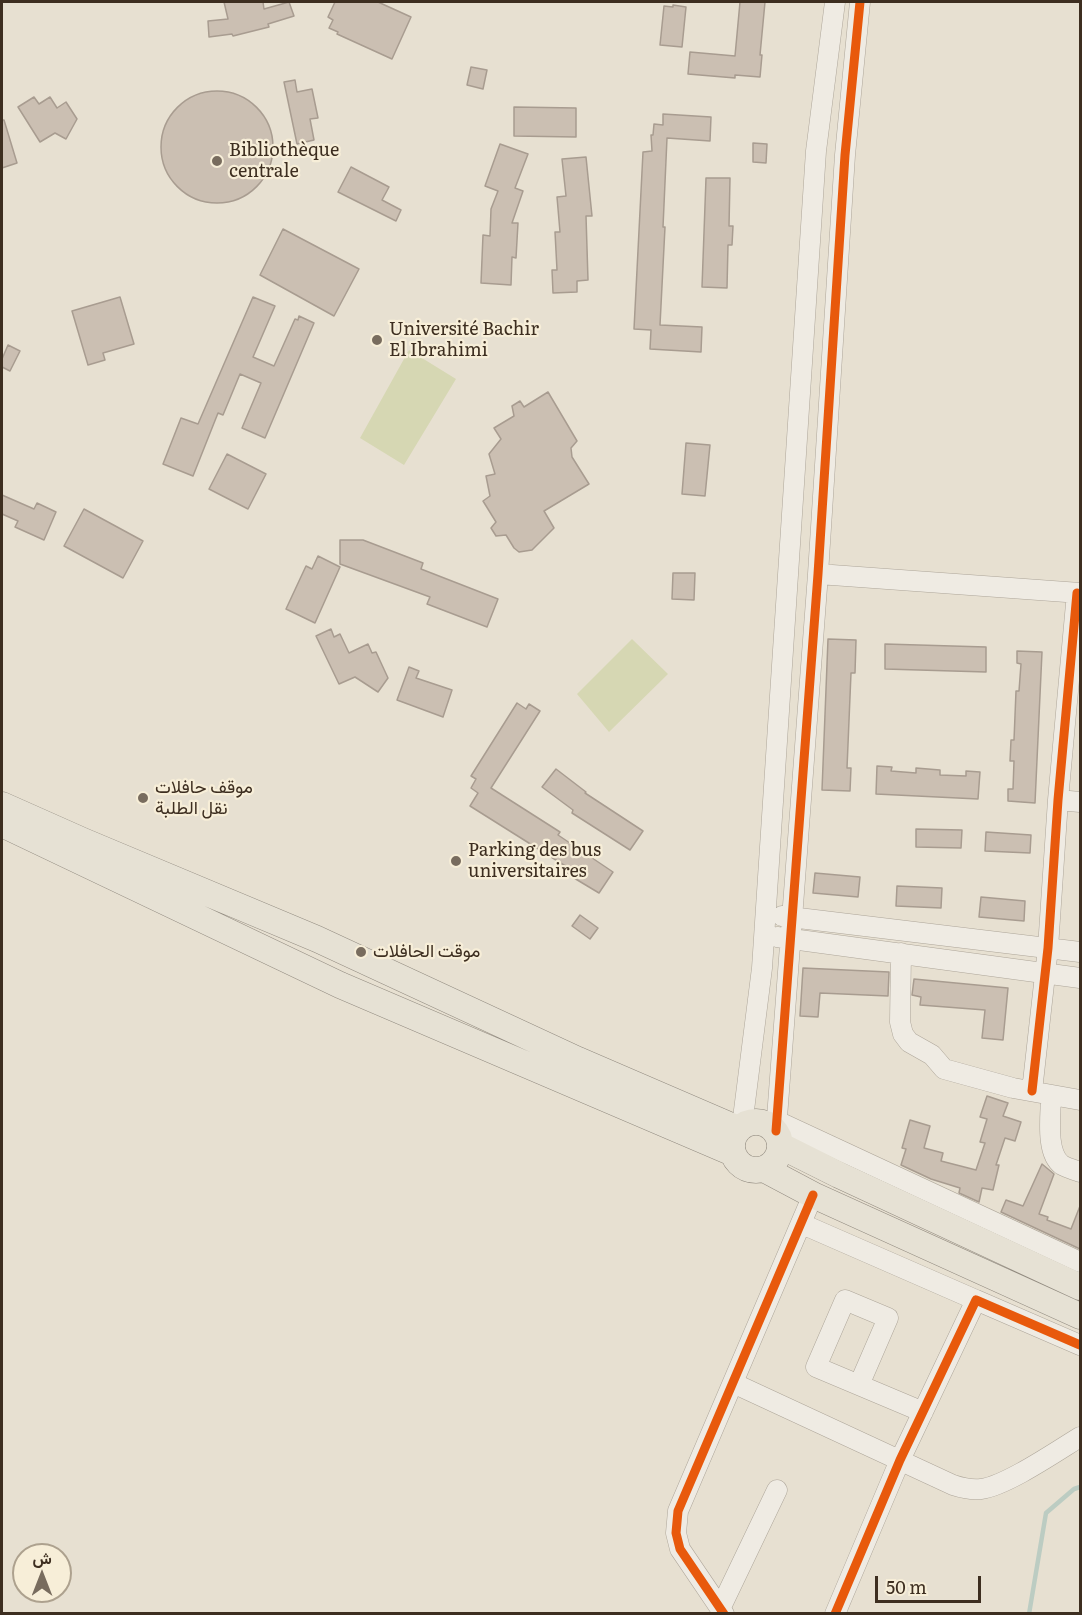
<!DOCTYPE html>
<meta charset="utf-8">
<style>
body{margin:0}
#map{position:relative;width:1082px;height:1615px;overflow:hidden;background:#e7e0d1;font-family:Literata,Vazirmatn,serif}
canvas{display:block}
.frame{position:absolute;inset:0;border:3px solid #3d2e20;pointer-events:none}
.north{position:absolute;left:12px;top:1543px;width:60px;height:60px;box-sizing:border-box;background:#f7eed8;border:2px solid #ada18e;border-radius:50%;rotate:0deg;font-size:16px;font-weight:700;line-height:24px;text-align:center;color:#3d2e20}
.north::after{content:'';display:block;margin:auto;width:21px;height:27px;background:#786c5e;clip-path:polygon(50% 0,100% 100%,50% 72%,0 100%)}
.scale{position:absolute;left:875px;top:1576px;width:106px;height:27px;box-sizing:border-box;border:3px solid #3d2e20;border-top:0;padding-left:8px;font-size:18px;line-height:21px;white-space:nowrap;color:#3d2e20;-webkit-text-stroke:4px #f7eed8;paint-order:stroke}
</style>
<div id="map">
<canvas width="1082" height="1615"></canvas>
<div class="frame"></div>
<div class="north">ش</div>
<div class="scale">50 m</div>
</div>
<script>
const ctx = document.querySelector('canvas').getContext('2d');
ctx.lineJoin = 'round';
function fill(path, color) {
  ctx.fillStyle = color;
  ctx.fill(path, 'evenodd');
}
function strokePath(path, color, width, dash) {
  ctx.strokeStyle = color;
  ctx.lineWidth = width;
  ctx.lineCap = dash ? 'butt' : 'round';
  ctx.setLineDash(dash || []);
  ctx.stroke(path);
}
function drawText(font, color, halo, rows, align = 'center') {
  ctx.font = font + ' Literata,Vazirmatn,serif';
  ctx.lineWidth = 4.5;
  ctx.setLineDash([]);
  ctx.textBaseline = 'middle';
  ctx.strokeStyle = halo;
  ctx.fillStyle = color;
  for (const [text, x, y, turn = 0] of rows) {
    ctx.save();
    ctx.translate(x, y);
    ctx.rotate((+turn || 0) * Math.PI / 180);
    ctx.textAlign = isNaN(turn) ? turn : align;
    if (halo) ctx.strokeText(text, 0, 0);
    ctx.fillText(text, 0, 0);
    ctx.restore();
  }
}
const green = new Path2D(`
 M409,350L456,379L404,465L360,438Z
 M632,639L668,674L609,732L577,694Z`);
const stream = new Path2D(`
 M1029,1614L1046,1513L1074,1489L1080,1487`);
const building = new Path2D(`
 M224,2H263L264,9L289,2L294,16L268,24L269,27L233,36L232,34L209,37L208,21L228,19Z
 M335,2H378L411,17L392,59L337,34L338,32L329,28L333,20L328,17Z
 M740,2H765L760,55H762L760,77L735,75V78L688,74L690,52L735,56Z
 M673,5L686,7L682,47L660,45L664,6L673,7Z
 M471,67L487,70L483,89L467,85Z
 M295,80L297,92L312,89L318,118L310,119L314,140L297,144L284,82Z
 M161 147a56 56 0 1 1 112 0a56 56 0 1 1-112 0Z
 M34,97L39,104L50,97L57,108L66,102L77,119L66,139L55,133L40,142L18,107Z
 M514,107L576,108V137L514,136Z
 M663,114L711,117L710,141L667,138L663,227H665L660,325L702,327L701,352L650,349L651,330L634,329L643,152L652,151L651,135H653L654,124L663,125Z
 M2,120H4L17,163L2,168Z
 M753,143L767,144L766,163L753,162Z
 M500,144L528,154L515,188L523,191L512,223H518L516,258L512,257L511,285L481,283L483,235L490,236L491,209L498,191L485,186Z
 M586,157L592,216H586L588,280L577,281V292L553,293L552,270H557L555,232H560L557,197L566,196L562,159Z
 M351,167L389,187L382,200L401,210L396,221L338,192Z
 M706,178H730L729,226H733L732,245H728L727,288L702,287Z
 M283,229L359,269L334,316L260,275Z
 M120,297L134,344L103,353L105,360L88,365L72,311Z
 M253,297L275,306L253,357L274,366L295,319L298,320L299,316L314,323L265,438L242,428L261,383L240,374L223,415L218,413L193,476L163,464L181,418L198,424Z
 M8,345L20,351L10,371L2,367V359Z
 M548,392L577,441L571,448L572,457L589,484L544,511L554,528L532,550L519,552L514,548L506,535L496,536L491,528L496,522L483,501L490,496L486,476L495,474L489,454L501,439L494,428L514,416L512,406L520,401L524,407Z
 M686,443L710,445L705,496L682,494Z
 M227,454L266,474L248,509L209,489Z
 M2,495L34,509L37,503L56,512L44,540L15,527L18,521L2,514Z
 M84,509L143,541L123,578L64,546Z
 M340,540H363L423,563L421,569L498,599L487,627L427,604L430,597L340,564Z
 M318,556L340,567L315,623L286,609L306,566L312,569Z
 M673,573H695L694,600L672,599Z
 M331,629L334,637L340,634L349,653L368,644L372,653L376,652L388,678L378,692L355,677L339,684L316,636Z
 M828,639L856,640L855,673H851L847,768H851L850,791L822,790Z
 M885,644L986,647V672L885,669Z
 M1017,651L1042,652L1035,803L1008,801V789H1013L1014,761H1010L1011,740H1014L1016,691H1019L1021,664L1017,663Z
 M409,667L419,671L416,678L452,690L443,717L397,700Z
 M517,703L526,709L529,704L540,711L491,788L560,832L558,835L613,872L599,893L564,872L567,867L470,806L478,793L471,788L476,779L471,776Z
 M877,766L892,767L891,771L916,773V768L940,770V775L966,776V771L980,772L978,799L876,794Z
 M556,769L586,792L585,793L643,831L630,850L572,813L573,810L542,787Z
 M916,829L962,830L961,848L916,847Z
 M986,832L1031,835L1030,853L985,851Z
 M815,873L860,877L858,897L813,893Z
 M897,886L942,888L941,908L896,906Z
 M981,897L1025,901L1024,921L979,917Z
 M580,915L598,928L590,939L572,926Z
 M803,968L889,972L888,996L820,993L818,1017L800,1016Z
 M914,979L1008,988L1003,1040L982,1038L985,1010L920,1005L921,997L912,995Z
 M987,1096L1008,1103L1003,1116L1021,1122L1015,1141L1005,1138L996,1165H999L993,1190L982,1188L979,1202L959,1193L960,1188L931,1179L901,1165L906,1149L902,1148L910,1120L930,1126L924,1148L943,1153L941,1161L976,1170L985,1143L980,1142L987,1119L980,1117Z
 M1042,1164L1054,1174L1039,1214L1048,1217L1047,1220L1071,1229L1080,1206V1249L1001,1212L1006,1200L1023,1206Z`);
const minor = new Path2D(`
 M818,574L1080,593
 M1058,800L1080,802
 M782,916L1080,952
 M777,937L1080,978
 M901,953L900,1022L903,1034L909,1042L932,1055L944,1069L1013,1088L1080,1100
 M1032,1091L1048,948L1058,800L1077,593
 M1051,1095C1051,1114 1045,1153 1062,1165C1067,1168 1075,1170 1080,1172
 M777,1121L1080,1262
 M742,1126L762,968L816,151L835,2
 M776,1131L818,574L845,155L860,2
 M802,1224L976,1300
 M733,1383L953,1485C962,1488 971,1490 981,1489C1006,1486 1057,1451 1080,1437
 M859,1385L888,1318L845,1300L816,1367L923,1412
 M720,1609L777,1490
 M724,1614L680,1549L676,1533L678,1511L813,1195
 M835,1614L900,1460L976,1300L1080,1345`);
const major = new Path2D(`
 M2,805L83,841L317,939L578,1060L738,1129
 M2,824L340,985L733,1153
 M732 1146a24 24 0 1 1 48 0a24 24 0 1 1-48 0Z
 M781,1146L839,1175L1080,1287
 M764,1169L813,1195L1080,1316`);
const cycleway = new Path2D(`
 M1032,1091L1048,948L1058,800L1077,593
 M776,1131L818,574L845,155L860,2
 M724,1614L680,1549L676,1533L678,1511L813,1195
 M835,1614L900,1460L976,1300L1080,1345`);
const markers = [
 [217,161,6,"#786c5e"],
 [377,340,6,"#786c5e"],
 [143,798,6,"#786c5e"],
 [456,861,6,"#786c5e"],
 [361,952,6,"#786c5e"]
];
const poiNames = [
 ["Bibliothèque",229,151],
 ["centrale",229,172],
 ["Université Bachir",389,330],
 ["El Ibrahimi",389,351],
 ["موقف حافلات",155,788],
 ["نقل الطلبة",155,809],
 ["Parking des bus",468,851],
 ["universitaires",468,872],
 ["موقت الحافلات",373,952]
];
fill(green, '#d6d7b3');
strokePath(stream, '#bcccc2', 4.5);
fill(building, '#cbbfb2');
strokePath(building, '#a89c90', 1.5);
strokePath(minor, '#ada599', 21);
strokePath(major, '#928b80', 27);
strokePath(minor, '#efebe3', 20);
strokePath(major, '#e6e1d4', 26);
strokePath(cycleway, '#e8590c', 9);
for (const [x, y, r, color] of markers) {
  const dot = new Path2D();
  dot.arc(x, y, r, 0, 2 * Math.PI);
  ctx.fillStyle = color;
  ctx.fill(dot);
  strokePath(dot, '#f7eed8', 2);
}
drawText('18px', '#3d2e20', '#f7eed8', poiNames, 'left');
</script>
